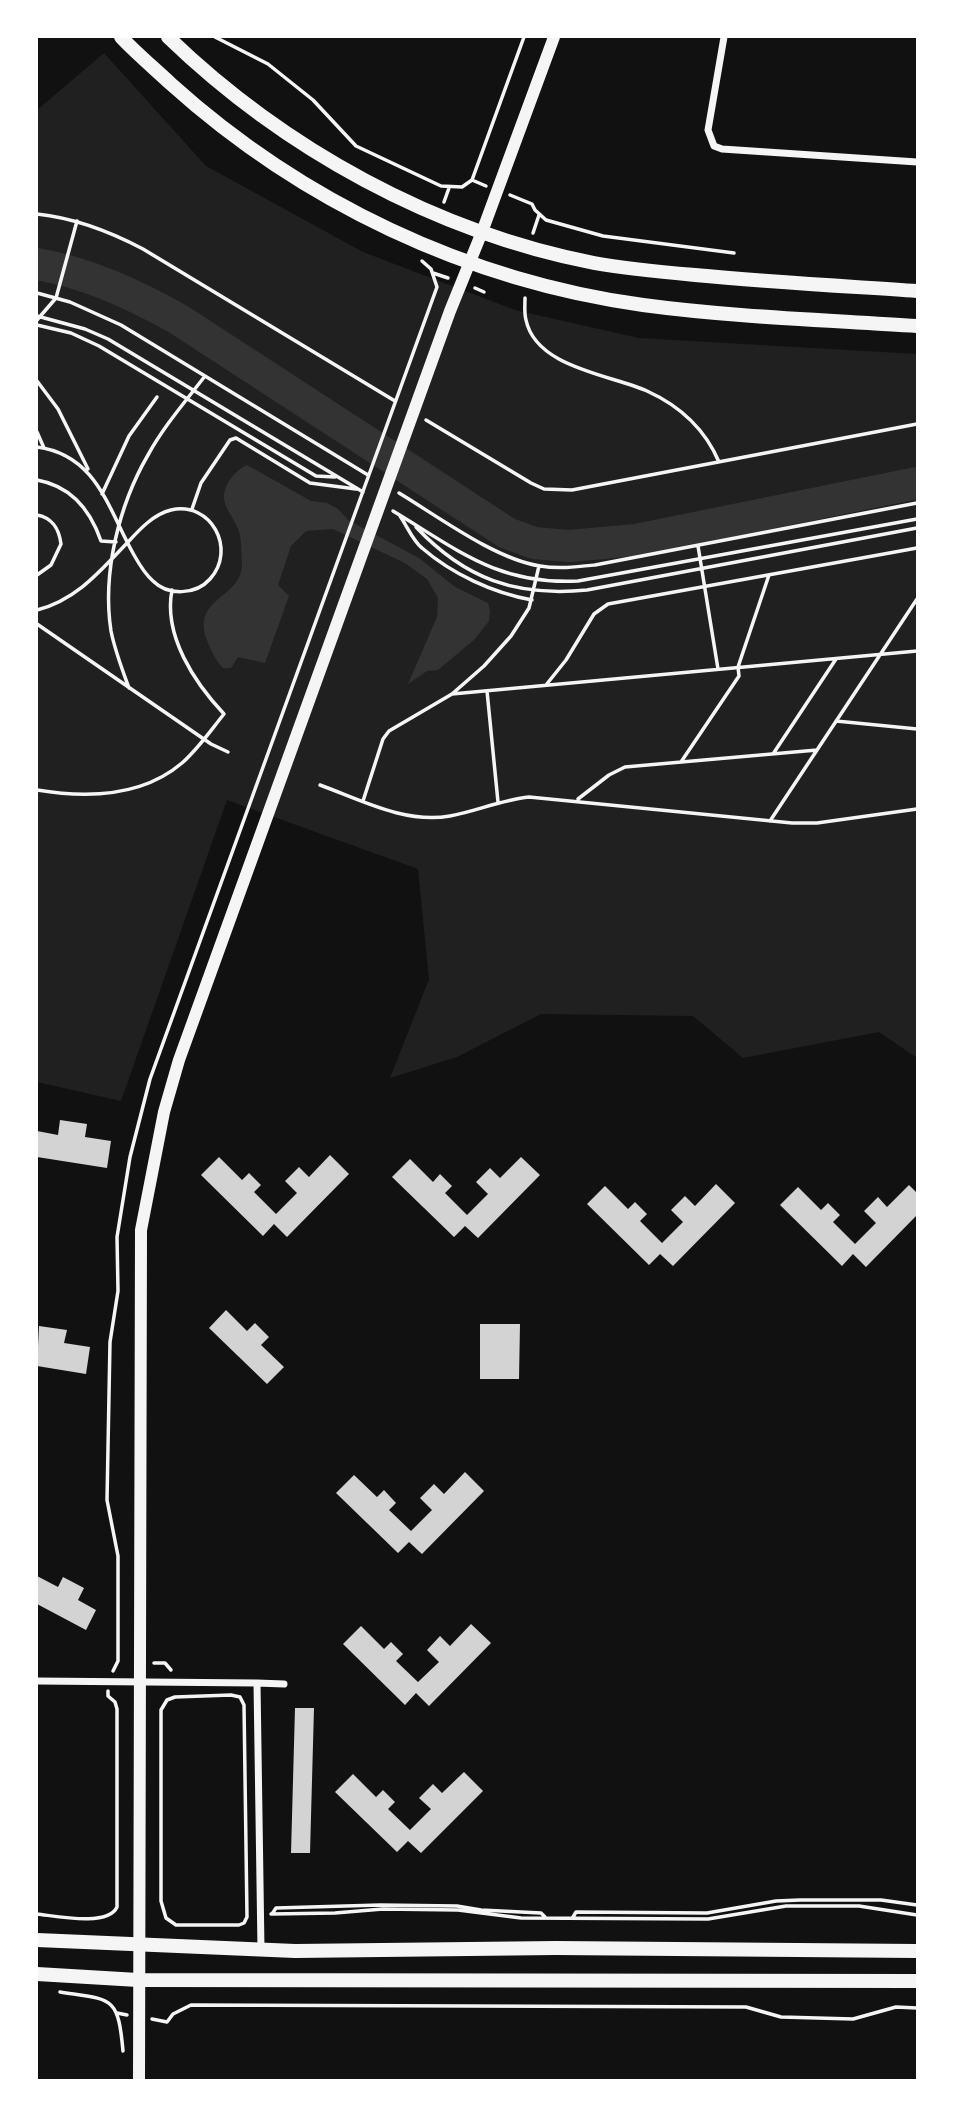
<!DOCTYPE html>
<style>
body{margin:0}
#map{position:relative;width:954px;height:2117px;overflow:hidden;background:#111;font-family:Roboto,sans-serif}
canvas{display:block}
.frame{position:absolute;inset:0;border:38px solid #fff;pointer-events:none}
</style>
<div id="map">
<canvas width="954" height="2117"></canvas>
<div class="frame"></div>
</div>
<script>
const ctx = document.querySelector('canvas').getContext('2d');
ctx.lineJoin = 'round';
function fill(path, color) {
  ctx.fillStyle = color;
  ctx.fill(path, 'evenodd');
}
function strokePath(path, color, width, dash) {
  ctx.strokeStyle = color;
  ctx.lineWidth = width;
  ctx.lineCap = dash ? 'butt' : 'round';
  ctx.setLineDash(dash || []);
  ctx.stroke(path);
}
const green = new Path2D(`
 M104,53L206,166L363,252L515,310L639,338L917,354V1058L879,1032L743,1058L693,1016L541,1014L457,1057L390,1078L429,979L418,869L227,800L121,1101L37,1082V110Z`);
const water = new Path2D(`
 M247,465L311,501L327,503L338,509L348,520L419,558L455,587L488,603L490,611L489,621L475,639L438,670L427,671L408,684L437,617L438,598L427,579L405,563L333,529L306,531L291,546L278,585L289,596L265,663L238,657L231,668H223C215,659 211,651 207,640C191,597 242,599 242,564C241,553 242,541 239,532C236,521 228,513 225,503C220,488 235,470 247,465Z`);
const river = new Path2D(`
 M37,264C88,273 133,294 178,319L507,533L534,543L569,546L636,540L917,483`);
const building = new Path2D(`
 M60,1120L87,1124L85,1137L111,1141L107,1168L37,1157V1131L58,1135Z
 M330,1155L349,1174L287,1237L274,1224L263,1236L201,1175L219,1157L242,1180L249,1173L261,1185L254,1192L276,1214L297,1193L285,1181L299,1167L309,1177Z
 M521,1157L540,1175L478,1238L465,1226L454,1237L392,1177L410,1159L433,1182L440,1174L452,1186L445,1193L467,1215L488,1194L476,1182L490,1168L500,1178Z
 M716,1184L735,1203L673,1266L660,1254L649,1265L587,1204L605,1186L628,1209L635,1202L647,1214L640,1221L662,1243L683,1222L671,1210L685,1196L695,1206Z
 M909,1185L917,1193V1215L866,1267L853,1254L842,1266L780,1205L798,1187L821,1210L828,1203L840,1215L833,1222L855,1244L876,1223L864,1211L878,1197L887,1207Z
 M226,1310L247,1331L255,1323L269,1337L261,1345L284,1367L267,1384L209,1328Z
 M480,1324H520L519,1379H480Z
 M39,1326L67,1330L64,1343L90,1347L86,1374L37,1366Z
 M465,1472L484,1491L422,1554L409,1542L398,1553L336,1493L354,1475L377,1497L384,1490L396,1503L389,1510L411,1531L432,1510L420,1498L434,1484L444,1494Z
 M37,1576L58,1587L63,1577L84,1588L78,1600L96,1610L86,1630L37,1604Z
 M471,1624L491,1643L429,1706L416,1693L405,1705L343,1644L361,1626L384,1649L391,1642L403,1654L396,1661L418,1682L439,1662L427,1650L440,1636L450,1646Z
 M295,1708H314L310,1853H291Z
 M464,1772L483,1791L421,1853L408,1841L397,1852L335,1792L353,1774L376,1797L383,1790L395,1802L388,1809L410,1830L431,1809L419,1798L433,1784L442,1793Z`);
const path = new Path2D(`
 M215,37L268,64L313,100L356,146L441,186L462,187L472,180L524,37
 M472,180L486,186
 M510,195L532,204L535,210L546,220L603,236L734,253
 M444,202L449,188
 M37,214C75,218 109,231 143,249L395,401
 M533,233L539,215
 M433,273L448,278
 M475,288L484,292
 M37,293L70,302L121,325L368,475
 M525,298C525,305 524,313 526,320C536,368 612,375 647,391C680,406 705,429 719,462
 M37,316L85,329L108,339L363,492
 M37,320L56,298L77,221
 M37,325L71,333L99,346L316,476L335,477
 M37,381L58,409L88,469
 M426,420L531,483L544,489L572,490L917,424
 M37,432L44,448
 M37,447C97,455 108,509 134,555C139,564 145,574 153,581C168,596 196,595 210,579C237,549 211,501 171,510C154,514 140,529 129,541C101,570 77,600 37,610
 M37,480C71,486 90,509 101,541L116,542
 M399,493C439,517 495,559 540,566C558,569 576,567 595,565L917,503
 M102,494L129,436L157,397
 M192,509L201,483L230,440L236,438L310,483L356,489
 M393,511C458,550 498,585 578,581L917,519
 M37,515C53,518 59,529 61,544L51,565L37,575
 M400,516C407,526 413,541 422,548C452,574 493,593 532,600
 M416,527C465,579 516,597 587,590L917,528
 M698,546L718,669
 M37,624L211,744L228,752
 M546,685L566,660L594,614L608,604L917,548
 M129,688C122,669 115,651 111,631C102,573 119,505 148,455C164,426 185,402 205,376
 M487,691L498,802
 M452,694L917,651
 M836,721L917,729
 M773,754L836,659
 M681,762L739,676L738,667L769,575
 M320,785C361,800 405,824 450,816C477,811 501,800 529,797L792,823H817L917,809
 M37,790C85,798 142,797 182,763C198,749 211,730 224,714C195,683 163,636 172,590
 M578,799L609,775L625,767L817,750
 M363,801L383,739L389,731L452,694L484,666L511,636L529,608L539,566
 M770,821L917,599
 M154,1663H165L171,1670
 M113,1671L118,1661V1556L107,1500L110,1342L118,1291L117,1237L130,1157L150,1079L437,287L431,269L422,261
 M231,1695L240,1697L244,1705L247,1917L244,1923L239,1925H176L166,1918L161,1901V1710L167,1700L175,1697Z
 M37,1914C56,1916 108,1927 117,1907V1709L115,1702L108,1696V1691
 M271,1914L335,1913L383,1909L458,1910L521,1918L708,1919L786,1906H859L917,1915
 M272,1914L276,1908L380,1905L457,1906L481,1910L541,1913L545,1917
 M573,1917L576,1912L707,1913L776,1901L800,1900H881L917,1905
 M60,1992C112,2000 118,1995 123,2051
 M117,2013L127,2015
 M152,2019L167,2022L173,2014L191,2005L746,2007L781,2017L853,2019L896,2007L917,2008`);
const minor = new Path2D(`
 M724,37L708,130L714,146L722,149L917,162
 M37,1681L257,1683L261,1949
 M257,1683L284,1684`);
const tertiary = new Path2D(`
 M139,2080L141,1230L164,1112L179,1060L450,311L482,232L554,37`);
const secondary = new Path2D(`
 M121,37C137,54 154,68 171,84C302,202 468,281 643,305C732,317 827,320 917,326
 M168,37C284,149 435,232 594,263C627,269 661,272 695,275C769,282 843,286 917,291
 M37,1940L295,1951L556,1948L917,1951
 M37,1974L138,1980L917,1981`);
fill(green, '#202020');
fill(water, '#333');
strokePath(river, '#333', 32);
fill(building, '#d3d3d3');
strokePath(path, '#f5f5f5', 3.5);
strokePath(minor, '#f5f5f5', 7);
strokePath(tertiary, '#f5f5f5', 12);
strokePath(secondary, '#f5f5f5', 14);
</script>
